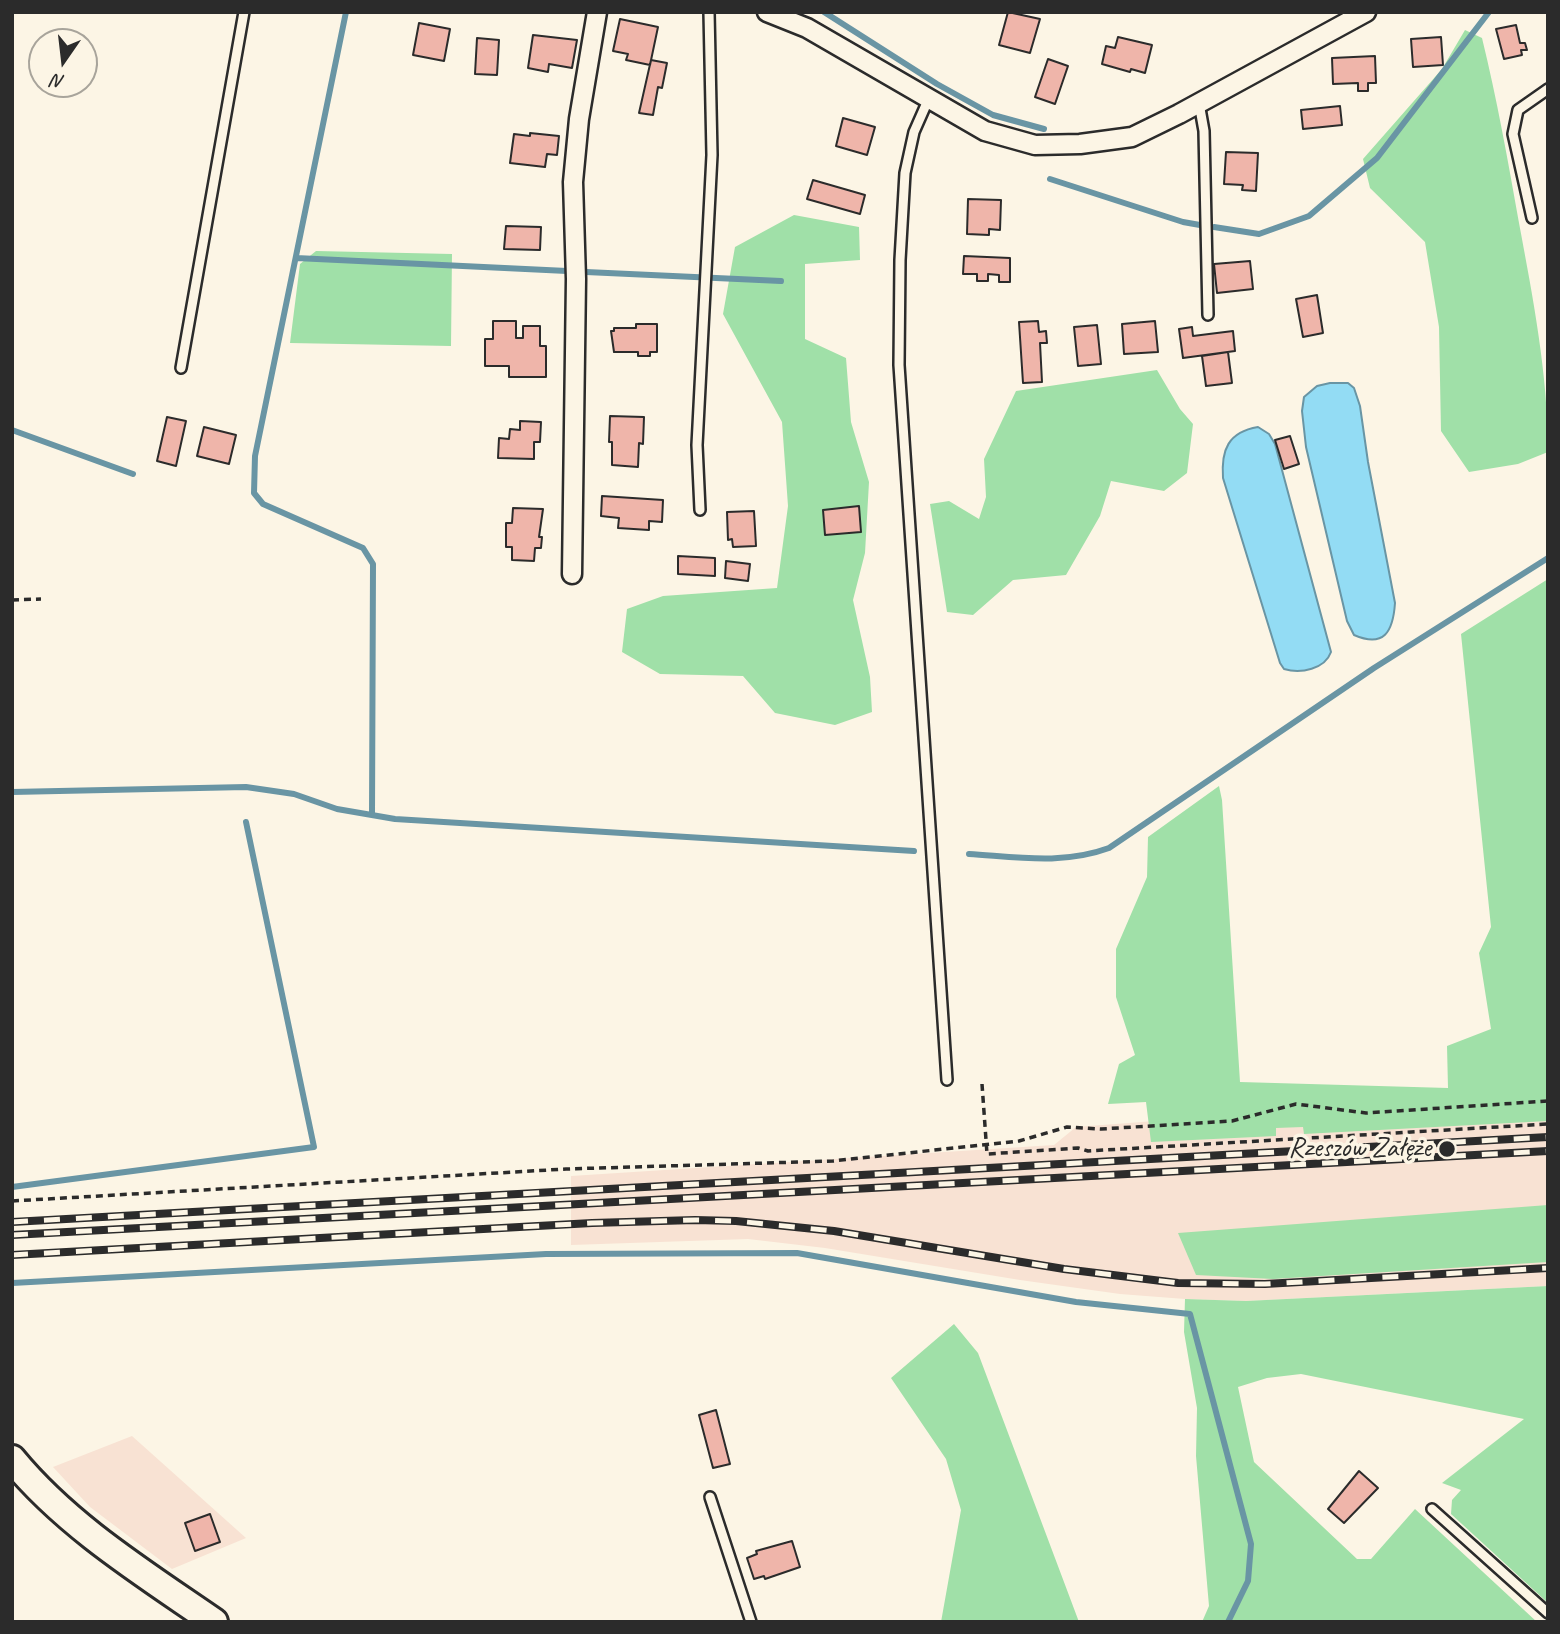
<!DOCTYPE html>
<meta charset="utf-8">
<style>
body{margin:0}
#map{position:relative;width:1560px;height:1634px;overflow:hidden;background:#fcf5e5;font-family:Caveat,sans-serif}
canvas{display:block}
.frame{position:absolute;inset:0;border:14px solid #2b2b2b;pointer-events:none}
.north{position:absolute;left:28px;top:28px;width:70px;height:70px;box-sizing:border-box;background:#fcf5e5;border:2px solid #a8a49b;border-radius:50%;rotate:194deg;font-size:19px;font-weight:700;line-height:28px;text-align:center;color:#2b2b2b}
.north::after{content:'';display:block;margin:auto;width:24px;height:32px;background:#2b2b2b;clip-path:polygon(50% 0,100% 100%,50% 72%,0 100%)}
</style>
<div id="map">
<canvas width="1560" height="1634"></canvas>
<div class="frame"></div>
<div class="north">N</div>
</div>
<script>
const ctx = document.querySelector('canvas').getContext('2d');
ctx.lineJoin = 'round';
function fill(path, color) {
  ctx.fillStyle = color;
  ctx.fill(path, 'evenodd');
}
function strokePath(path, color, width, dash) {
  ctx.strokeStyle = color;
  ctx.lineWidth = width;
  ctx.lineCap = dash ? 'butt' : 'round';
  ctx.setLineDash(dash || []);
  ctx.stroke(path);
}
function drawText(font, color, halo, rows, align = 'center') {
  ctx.font = font + ' Caveat,sans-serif';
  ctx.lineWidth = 7;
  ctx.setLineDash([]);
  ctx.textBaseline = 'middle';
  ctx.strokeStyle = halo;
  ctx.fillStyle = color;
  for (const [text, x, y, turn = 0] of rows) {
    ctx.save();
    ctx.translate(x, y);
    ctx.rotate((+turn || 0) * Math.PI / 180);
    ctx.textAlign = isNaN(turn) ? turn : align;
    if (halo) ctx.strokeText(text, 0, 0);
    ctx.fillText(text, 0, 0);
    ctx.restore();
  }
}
const built = new Path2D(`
 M1548,1091V1286L1246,1301L1185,1299L1120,1294L1020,1280L825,1248L748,1239L571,1245V1176L1054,1145L1076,1127Z
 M132,1436L246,1538L172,1569L90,1507L53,1467Z`);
const green = new Path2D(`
 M1465,30L1482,38C1497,99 1508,161 1519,223C1533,298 1548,375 1548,452L1518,464L1469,472L1441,431L1439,327L1425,242L1370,188L1363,159L1442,69Z
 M794,215L859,227L860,260L805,264V339L846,358L851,422L869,482L865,553L853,600L870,677L872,712L835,725L775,713L743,676L660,674L622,652L627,609L663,596L777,588L788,506L782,422L723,314L735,247Z
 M316,251L452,254L451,346L290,343L300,264Z
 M1157,370L1180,409L1193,424L1187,473L1164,491L1111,481L1100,516L1066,575L1013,580L973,615L947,612L930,504L949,501L979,519L986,497L984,459L1016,391Z
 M1548,579V1121L1304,1134L1303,1127L1276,1128V1136L1151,1142L1146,1102L1108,1104L1119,1064L1135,1055L1116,997V949L1147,877L1148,837L1219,786L1222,800L1240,1082L1448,1088L1447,1046L1491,1029L1479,953L1491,927L1461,634Z
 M1548,1205V1262L1273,1279L1196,1275L1178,1233Z
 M1548,1286V1603L1451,1514L1452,1500L1461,1490L1442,1483L1524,1419L1301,1374L1267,1378L1238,1387L1254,1462L1357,1559H1371L1415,1509L1537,1622H1202L1209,1606L1196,1456L1197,1408L1184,1332L1185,1299L1246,1301Z
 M954,1324L978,1353L1079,1622H941L961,1510L946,1459L891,1378Z`);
const water = new Path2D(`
 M1330,383H1348L1354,388L1360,406L1368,462L1395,603C1393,632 1384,648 1354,635L1347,621L1306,447L1302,411L1304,397L1317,386Z
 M1258,427L1269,434L1275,444L1331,652C1325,669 1301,674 1284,669L1280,663L1223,478C1221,450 1228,432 1258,427Z`);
const stream = new Path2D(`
 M346,12L255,456L254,493L263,504L363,548L373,564L372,815
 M824,12L937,84L993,115L1044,129
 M1050,179L1183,222L1200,225
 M1214,227L1259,234L1309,216L1377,158L1489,12
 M296,258L567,271
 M586,272L781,281
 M12,430L133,474
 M12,792L246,787L294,794L337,809L395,819L914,851
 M969,854C1017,857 1063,865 1109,848L1374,668L1548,558
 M12,1187L314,1147L246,822
 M12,1283L546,1254L797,1253L1076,1302L1190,1314L1251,1544L1248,1581L1228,1622`);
const building = new Path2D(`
 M1008,12L1040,19L1030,53L999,45Z
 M620,19L658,27L650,65L626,60L628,54L613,51Z
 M419,23L450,29L444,61L413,55Z
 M1516,25L1520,43H1525L1527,50H1521L1522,55L1504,59L1496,29Z
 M533,35L577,40L572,68L549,64L548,72L528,68Z
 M1118,37L1152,45L1145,73L1131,69L1130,72L1102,64L1106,46L1115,48Z
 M1441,37L1443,65L1413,67L1411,39Z
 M477,38L499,40L497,75L475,74Z
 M1375,56L1376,83H1368V91H1358V83L1333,84L1332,58Z
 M1048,59L1068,66L1055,104L1035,97Z
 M651,60L667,63L662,88L658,87L653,115L639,113Z
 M1340,106L1342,125L1303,129L1301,110Z
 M843,118L875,127L867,155L836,146Z
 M530,133L559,136L557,155L547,154L545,167L510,163L514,134L530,136Z
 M1226,152L1258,153L1256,191L1242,190L1243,185L1224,184Z
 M813,180L865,195L860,214L807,199Z
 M968,199L1001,200L1000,230L989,229V235L967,234Z
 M506,226L541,227L540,250L504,249Z
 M964,256L1010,258V282H999V275L988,274V281H977V274H963Z
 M1250,261L1253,289L1217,293L1214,264Z
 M1317,295L1323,333L1303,337L1296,299Z
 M493,321H516V338H523V326H540V346H546V377H509V366H485V339H493Z
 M1038,321L1039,332L1046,331L1047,343H1040L1042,382L1023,383L1019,322Z
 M1155,321L1158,352L1124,354L1122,324Z
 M636,324H657V352H650V356H638V352H614L611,331H614V328H636Z
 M1097,325L1101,364L1078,366L1074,327Z
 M1192,327L1193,336L1233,331L1235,351L1183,358L1179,329Z
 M1228,352L1232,383L1206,386L1202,356Z
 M610,416L644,417L643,444L639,443L638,467L612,465V442H609Z
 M167,417L186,421L176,466L157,461Z
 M520,421L541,422L540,442H534V459L498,458L499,438L509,439L510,429L520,430Z
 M204,427L236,435L229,464L197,456Z
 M1290,436L1299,464L1284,469L1275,440Z
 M602,496L663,500L662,522L649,521V530L618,528L619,518L601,516Z
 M859,506L861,532L825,535L823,510Z
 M513,508L543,509L539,537H542L541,548H535L534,561L512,560V547H506V523H512Z
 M754,511L756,546L733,547L732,539L728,540L727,512Z
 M678,556L715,558V576L678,574Z
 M726,561L750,564L748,581L725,578Z
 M716,1410L730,1464L713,1468L699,1415Z
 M1359,1471L1378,1488L1344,1523L1328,1509Z
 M210,1514L220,1542L195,1551L185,1523Z
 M792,1541L800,1567L765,1579L764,1576L754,1579L747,1558L757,1554L756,1551Z`);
const path = new Path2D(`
 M12,600L41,599
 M982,1084L987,1154L1078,1148L1088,1151L1548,1124
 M12,1201L566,1169L833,1161L1019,1141L1067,1127L1101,1129L1232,1121L1296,1104L1366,1113L1548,1101`);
const lane = new Path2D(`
 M929,98L914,132L905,173L900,260L899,365L947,1080
 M1199,103L1204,131L1208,315
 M1532,218L1513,134L1518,110L1548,89
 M181,368L244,12
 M700,510L697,445L712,155L709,12
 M710,1497L751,1622
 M1432,1509L1548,1613`);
const street = new Path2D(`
 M767,12L807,28L985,131L1035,145L1080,144L1132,137L1179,114L1366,12
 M572,574L576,279L573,182L579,119L597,12`);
const secondary = new Path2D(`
 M12,1459C67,1526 143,1573 214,1622`);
const rail = new Path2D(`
 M12,1222L1548,1137
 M12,1235L1548,1151
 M12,1255L592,1223L695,1220L736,1221L834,1231L1064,1269L1178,1283L1265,1284L1548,1268`);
const markers = [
 [1447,1149,9,"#2b2b2b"]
];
const poiNames = [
 ["Rzeszów Załęże",1431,1149]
];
fill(built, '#f8e2d3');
fill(green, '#a0e0a8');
fill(water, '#93dcf4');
strokePath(water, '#6995a4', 2);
strokePath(stream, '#6995a4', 6);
fill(building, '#efb5aa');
strokePath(building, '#2b2b2b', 2);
strokePath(lane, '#2b2b2b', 14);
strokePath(street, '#2b2b2b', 23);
strokePath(secondary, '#2b2b2b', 32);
strokePath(path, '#2b2b2b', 3.5, [7, 5]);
strokePath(lane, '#fcf5e5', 9);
strokePath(street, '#fcf5e5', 18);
strokePath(secondary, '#fcf5e5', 26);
strokePath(rail, '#2b2b2b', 8);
strokePath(rail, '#fcf5e5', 5, [16]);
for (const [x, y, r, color] of markers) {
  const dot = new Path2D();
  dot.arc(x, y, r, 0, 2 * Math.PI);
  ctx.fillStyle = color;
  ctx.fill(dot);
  strokePath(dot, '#fcf5e5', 2.5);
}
drawText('28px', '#2b2b2b', '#fcf5e5', poiNames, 'right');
</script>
